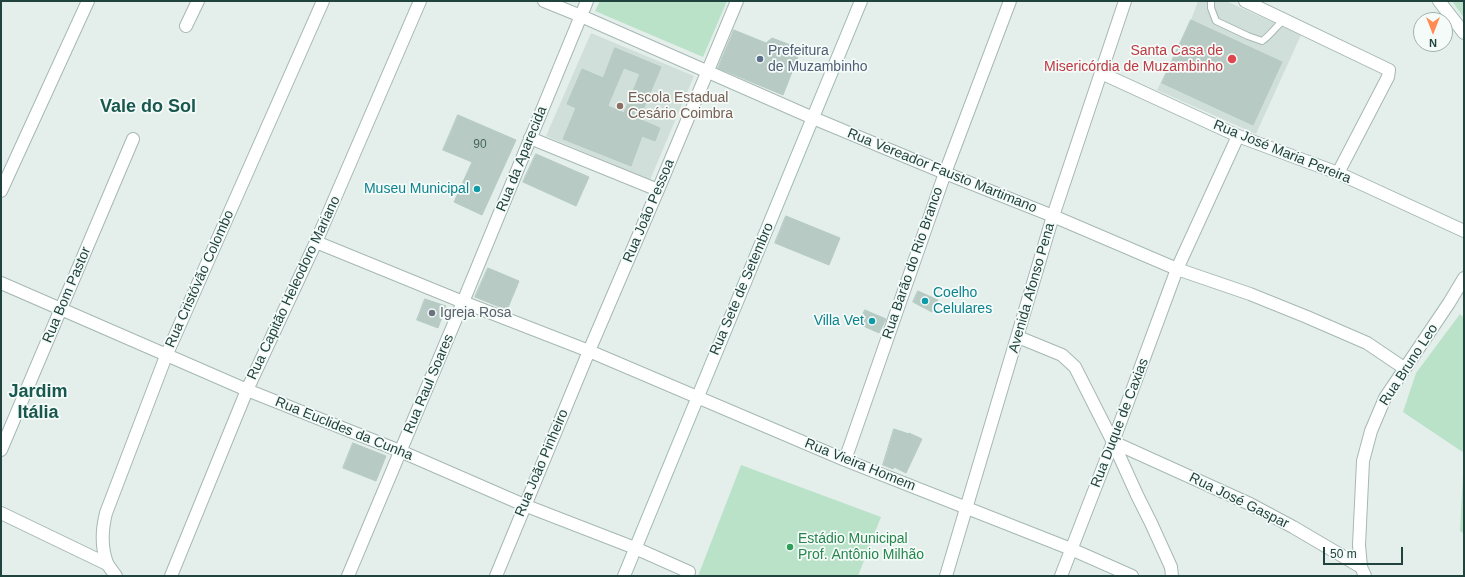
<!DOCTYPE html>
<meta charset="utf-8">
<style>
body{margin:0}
#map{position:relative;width:1465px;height:577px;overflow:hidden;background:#e4efeb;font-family:Helvetica,sans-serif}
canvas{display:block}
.frame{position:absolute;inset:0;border:2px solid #20433d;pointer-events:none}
.north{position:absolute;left:1413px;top:12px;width:40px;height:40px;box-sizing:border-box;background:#f5fbf8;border:1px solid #a0b1ad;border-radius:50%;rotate:180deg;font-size:11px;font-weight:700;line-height:16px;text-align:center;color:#20433d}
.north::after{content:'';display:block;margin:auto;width:14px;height:18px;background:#ff8c52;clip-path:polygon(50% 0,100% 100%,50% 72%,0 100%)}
.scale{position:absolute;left:1323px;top:547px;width:80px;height:18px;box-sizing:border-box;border:2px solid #20433d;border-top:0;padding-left:5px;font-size:12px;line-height:14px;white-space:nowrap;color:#20433d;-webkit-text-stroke:3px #f5fbf8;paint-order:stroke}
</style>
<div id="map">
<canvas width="1465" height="577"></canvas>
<div class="frame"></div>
<div class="north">N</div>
<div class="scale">50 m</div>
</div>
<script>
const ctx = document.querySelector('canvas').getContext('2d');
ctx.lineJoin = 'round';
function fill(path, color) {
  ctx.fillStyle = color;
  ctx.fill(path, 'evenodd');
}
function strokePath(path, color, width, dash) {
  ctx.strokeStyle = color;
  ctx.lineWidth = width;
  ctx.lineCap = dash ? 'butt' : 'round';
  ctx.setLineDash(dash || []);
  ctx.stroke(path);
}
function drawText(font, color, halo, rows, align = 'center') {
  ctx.font = font + ' Helvetica,sans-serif';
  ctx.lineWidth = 3.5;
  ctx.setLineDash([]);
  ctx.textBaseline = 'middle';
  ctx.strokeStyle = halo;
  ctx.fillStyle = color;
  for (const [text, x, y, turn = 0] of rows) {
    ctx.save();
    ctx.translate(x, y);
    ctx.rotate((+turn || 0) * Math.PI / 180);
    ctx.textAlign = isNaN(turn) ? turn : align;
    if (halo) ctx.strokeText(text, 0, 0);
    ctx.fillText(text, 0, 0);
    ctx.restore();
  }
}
const built = new Path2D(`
 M1198,1H1226L1301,35L1256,134L1157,90L1191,20Z
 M591,33L694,76L650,180L546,136Z`);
const green = new Path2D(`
 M600,1H727L703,57L595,11Z
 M1452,1H1464V18Z
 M1460,314L1464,318V534L1460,531L1464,453L1403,412L1416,373Z
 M741,465L881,517L858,576H698Z`);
const building = new Path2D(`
 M1191,20L1282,62L1253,125L1162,83Z
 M734,30L766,43L772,38L801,49L783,95L718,68Z
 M615,48L661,67L639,119L660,128L655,141L642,136L631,166L563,139L576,108L567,104L582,69L603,78ZM624,68L640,74L624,113L608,106Z
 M458,115L516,140L482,215L454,202L472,162L443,150Z
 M536,154L589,177L576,206L523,182Z
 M786,216L840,238L829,265L775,243Z
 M488,268L519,281L507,310L475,297Z
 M918,291L938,300L932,312L913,302Z
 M425,299L446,306L438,328L417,320Z
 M865,310L886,319L879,333L859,324Z
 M894,429L909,434V433L922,439L906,473L894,467L893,469L883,465Z
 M353,443L386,456L376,481L343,468Z`);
const lane = new Path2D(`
 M1211,1V8L1216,21L1248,36L1262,41C1271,35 1276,26 1284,20`);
const street = new Path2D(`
 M544,1L581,16L813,118L945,173L1053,216L1177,269L1250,294L1307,317L1367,343L1404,368
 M1245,1L1389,70L1388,77L1338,173
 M1439,1L1464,33
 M186,26L198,1
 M1101,73L1238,136L1338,173L1464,231
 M530,138L658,190
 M1,191L88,1
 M316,242L463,302L589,351L845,460L1071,549L1132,576
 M1,283L247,390L400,451L524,505L635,548L689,572
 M1018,337L1062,355L1075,367L1113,442L1137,495L1151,523L1171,567L1172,576
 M1113,442L1250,504L1293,527L1361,567
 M1,450L133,139
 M845,460L945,173L1010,1
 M1,513L107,564
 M116,576C113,572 109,567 107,563C101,547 102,529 106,513L166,356L323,1
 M171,576L247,390L316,242L420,1
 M348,576L463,302L587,1
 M496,576L589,351L658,190L737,1
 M946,576L1053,216L1125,1
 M1061,576L1113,442L1177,269L1238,136
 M1365,576L1361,567L1359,545L1363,461L1371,431L1385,398L1449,303L1464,278`);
const secondary = new Path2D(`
 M624,576L861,1`);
const markers = [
 [760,59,4,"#5c6f8a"],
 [1232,59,5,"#e0444e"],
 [620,106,4,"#8d6e63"],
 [477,189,4,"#0f9aa8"],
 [925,301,4,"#0f9aa8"],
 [432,313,4,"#6b7280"],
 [872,321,4,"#0f9aa8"],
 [790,547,4,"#2e9e5b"]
];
const numberNames = [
 ["90",480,145]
];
const serviceNames = [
 ["Prefeitura",768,51],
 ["de Muzambinho",768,67]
];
const healthNames = [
 ["Santa Casa de",1223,51],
 ["Misericórdia de Muzambinho",1223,67]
];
const educationNames = [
 ["Escola Estadual",628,98],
 ["Cesário Coimbra",628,114]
];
const streetNames = [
 ["Rua José Maria Pereira",1282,152,22],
 ["Rua da Aparecida",522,159,-68],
 ["Rua Vereador Fausto Martimano",942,171,22],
 ["Rua João Pessoa",649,211,-67],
 ["Rua Barão do Rio Branco",913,263,-71],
 ["Rua Cristóvão Colombo",200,279,-66],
 ["Rua Capitão Heleodoro Mariano",294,288,-65],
 ["Avenida Afonso Pena",1032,288,-74],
 ["Rua Sete de Setembro",742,289,-67],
 ["Rua Bom Pastor",67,295,-67],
 ["Rua Bruno Leo",1409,365,-57],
 ["Rua Raul Soares",429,384,-67],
 ["Rua Duque de Caxias",1120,423,-69],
 ["Rua Euclides da Cunha",344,429,22],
 ["Rua João Pinheiro",542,463,-67],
 ["Rua Vieira Homem",860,465,22],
 ["Rua José Gaspar",1239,501,26]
];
const cultureNames = [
 ["Museu Municipal",469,189],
 ["Coelho",933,293,"left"],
 ["Celulares",933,309,"left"],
 ["Villa Vet",864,321]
];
const worshipNames = [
 ["Igreja Rosa",440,313]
];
const leisureNames = [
 ["Estádio Municipal",798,539],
 ["Prof. Antônio Milhão",798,555]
];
const districtNames = [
 ["Vale do Sol",148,107],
 ["Jardim",38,392],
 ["Itália",38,413]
];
fill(built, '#d1dfda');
fill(green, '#bae2c9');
fill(building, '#b8cac4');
strokePath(building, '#b5cac3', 1);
strokePath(lane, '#a5b8b3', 8);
strokePath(street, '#a5b8b3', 14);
strokePath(secondary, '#a0bcb5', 14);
strokePath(lane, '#fff', 6);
strokePath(street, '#fff', 12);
strokePath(secondary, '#fff', 12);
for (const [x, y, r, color] of markers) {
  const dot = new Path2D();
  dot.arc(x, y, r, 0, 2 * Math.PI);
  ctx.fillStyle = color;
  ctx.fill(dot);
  strokePath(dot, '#f5fbf8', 1.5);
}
drawText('12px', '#46655f', null, numberNames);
drawText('14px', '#4e5e75', '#f5fbf8', serviceNames, 'left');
drawText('14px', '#be3a42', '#f5fbf8', healthNames, 'right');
drawText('14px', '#785e54', '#f5fbf8', educationNames, 'left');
drawText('14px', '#20433d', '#f5fbf8', streetNames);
drawText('14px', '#0d838f', '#f5fbf8', cultureNames, 'right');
drawText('14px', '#5b616d', '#f5fbf8', worshipNames, 'left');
drawText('14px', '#27864d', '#f5fbf8', leisureNames, 'left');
drawText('bold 18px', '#19584f', '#f5fbf8', districtNames);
</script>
